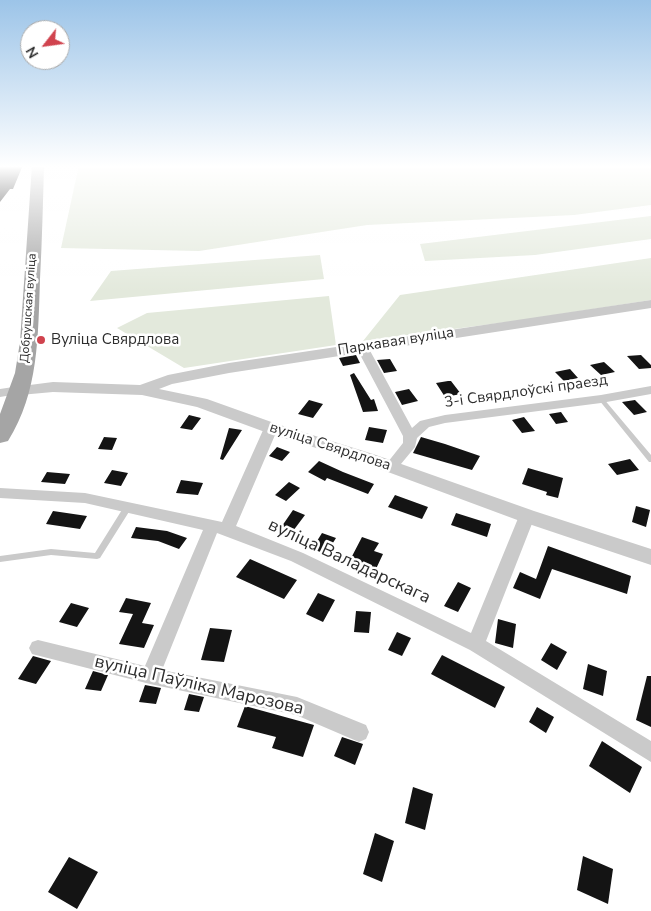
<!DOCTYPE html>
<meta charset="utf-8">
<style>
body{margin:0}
#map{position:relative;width:651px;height:911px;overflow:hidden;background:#fff;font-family:"Nunito Sans",sans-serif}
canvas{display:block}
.north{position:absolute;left:20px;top:20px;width:50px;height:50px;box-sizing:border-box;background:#fff;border:1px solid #ababab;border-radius:50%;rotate:240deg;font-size:14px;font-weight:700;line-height:20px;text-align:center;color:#2d2d2d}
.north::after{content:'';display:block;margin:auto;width:18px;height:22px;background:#d0434e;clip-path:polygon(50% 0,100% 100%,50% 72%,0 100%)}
</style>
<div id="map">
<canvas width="651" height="911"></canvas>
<div class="north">N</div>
</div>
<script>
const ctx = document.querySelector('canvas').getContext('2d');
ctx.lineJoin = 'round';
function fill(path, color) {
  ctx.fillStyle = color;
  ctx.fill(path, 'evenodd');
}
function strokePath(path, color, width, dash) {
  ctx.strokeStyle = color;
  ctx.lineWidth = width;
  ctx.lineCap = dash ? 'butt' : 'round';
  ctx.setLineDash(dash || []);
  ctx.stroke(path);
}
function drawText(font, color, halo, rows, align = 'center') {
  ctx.font = font + ' "Nunito Sans",sans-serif';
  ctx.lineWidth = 5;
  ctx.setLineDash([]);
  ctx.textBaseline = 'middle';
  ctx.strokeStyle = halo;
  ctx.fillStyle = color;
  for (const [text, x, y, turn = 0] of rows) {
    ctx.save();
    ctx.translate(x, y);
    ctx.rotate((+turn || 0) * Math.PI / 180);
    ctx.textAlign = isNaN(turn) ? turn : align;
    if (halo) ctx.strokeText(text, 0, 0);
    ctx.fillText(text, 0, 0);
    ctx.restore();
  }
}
const green = new Path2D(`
 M79,165H651V205L574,215L367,225L199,251L61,248Z
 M651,216V239L535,255L425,261L420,244Z
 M320,255L324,279L90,301L111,271Z
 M651,258V300L522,320L363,341L400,295Z
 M329,296L336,345L184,368L117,328L147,313Z`);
const building = new Path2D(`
 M0,165H23L13,189H10L0,202Z
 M356,355L360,363L343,366L339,358Z
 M641,355L651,365V368L639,369L627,356Z
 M390,359L397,371L384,373L377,360Z
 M604,362L615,372L601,375L590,365Z
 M570,369L578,378L564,381L555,372Z
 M354,373L371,400L374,399L378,411L363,412L350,375Z
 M448,381H451L461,394L445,397L436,383Z
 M409,389L418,401L402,405L395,392Z
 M309,400L323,404L313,418L298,414Z
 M635,400L647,412L634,415L622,402Z
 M561,412L568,422L556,424L549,414Z
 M189,415L201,418L192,430L180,428Z
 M524,417L535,431L522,433L512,420Z
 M369,427L387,430L383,443L365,440Z
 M229,428L242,430L223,460L220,459Z
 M104,437L117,438L112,450L98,449Z
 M421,437L445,444L480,456L472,470L413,453Z
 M277,447L290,452L282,461L269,456Z
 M630,459L639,470L617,475L608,464Z
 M319,461L343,472L374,484L368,494L327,478L325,481L308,472Z
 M528,468L563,478L558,498L546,495L547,492L522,484Z
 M112,470L128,473L121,486L104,483Z
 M47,472L70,474L65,484L41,482Z
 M181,480L203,483L198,495L176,493Z
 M289,482L300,488L286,501L275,495Z
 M395,495L428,507L422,519L388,507Z
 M636,506L650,510L646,527L632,522Z
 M293,510L305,515L293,531L282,526Z
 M53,511L87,516L80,529L46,524Z
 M456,513L491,524L487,537L451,525Z
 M136,527L167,531L187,538L179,549L158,541L131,538Z
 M322,533L336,538L326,554L312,549Z
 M362,537L379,543L374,551L383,554L375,571L349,562Z
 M548,546L631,576L627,594L552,569L540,599L513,588L520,572L536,579Z
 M250,559L297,580L284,599L236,577Z
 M458,582L471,588L458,612L444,606Z
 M318,593L335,600L323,622L306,614Z
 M126,598L151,603L142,623L154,625L144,648L119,644L133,614L119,612Z
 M71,603L89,608L77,627L59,622Z
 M356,611L371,612L369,633L354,632Z
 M498,619L516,624L513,648L495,643Z
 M210,628L232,630L224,662L201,660Z
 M397,632L411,638L402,656L388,650Z
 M551,643L567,652L557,670L541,660Z
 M442,655L505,687L495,708L431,674Z
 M33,656L51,661L36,684L18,679Z
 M588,664L607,671L603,696L583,689Z
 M93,671L108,675L101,691L85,689Z
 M647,676H651V727L636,720Z
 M145,685L161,688L156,704L139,702Z
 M189,694L204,697L199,712L184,710Z
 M245,706L314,725L303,757L272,748L276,737L237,727Z
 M537,707L554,717L546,733L529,722Z
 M342,737L363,744L355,765L334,756Z
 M602,741L642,767L630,793L589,766Z
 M413,787L433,794L425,830L405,823Z
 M375,833L394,841L382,882L363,874Z
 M583,856L613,869L608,904L577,890Z
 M69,857L98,872L77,909L48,892Z`);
const service = new Path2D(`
 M601,397L603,398L651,455V462H649L599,400L598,399Z
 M128,504L131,505L132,507L100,558L97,559L51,555L0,562V556L51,549L95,553L125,505Z`);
const minor = new Path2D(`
 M362,344L368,347L412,428L420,421L445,415L601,395L651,386V394L601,403L445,423L429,427L417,438L415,447L396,470H386L384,467L403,443V436L356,347Z
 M20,386L24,387L26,390L24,393L0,397V389Z
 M271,424L278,428L236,526L303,553L471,633L519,516L522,512L527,510L532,512L535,516L486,641L651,741V762L470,650L291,561L217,533L162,670L297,697L366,725L369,732L366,739L359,742L296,715L150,684L32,654L29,648L32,642L38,640L145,666L203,530L85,503L0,498V488L85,493L222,522L264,428Z`);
const tertiary = new Path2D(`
 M651,300V308L229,373L172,384L159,389L207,399L277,424L373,454L534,511L651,549V565L520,521L361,462L265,432L197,407L142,395L53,392L20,395L14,393L12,390L14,387L53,382L140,385L168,375L229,363Z`);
const primary = new Path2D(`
 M32,165H44C43,203 42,241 40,279C38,336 39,392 8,441L0,443V414L15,373L20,342Z`);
const markers = [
 [41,340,5,"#d0434e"]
];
const farStreetnames = [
 ["Добрушская вуліца",29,308,-86]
];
const poiNames = [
 ["Вуліца Свярдлова",51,340]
];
const streetNames = [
 ["Паркавая вуліца",396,342,-9],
 ["3-і Свярдлоўскі праезд",526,392,-8],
 ["вуліца Свярдлова",330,447,18]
];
const nearStreetnames = [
 ["вуліца Валадарскага",349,562,25],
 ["вуліца Паўліка Марозова",199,686,13]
];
fill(green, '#e3e9dc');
fill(building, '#141414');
fill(service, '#cacaca');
fill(minor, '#cacaca');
fill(tertiary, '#cacaca');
fill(primary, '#a5a5a5');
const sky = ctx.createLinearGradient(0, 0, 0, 292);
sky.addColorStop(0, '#9cc4e8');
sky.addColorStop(0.57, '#fff');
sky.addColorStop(1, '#ffffff00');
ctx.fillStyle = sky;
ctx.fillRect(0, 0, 651, 292);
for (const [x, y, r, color] of markers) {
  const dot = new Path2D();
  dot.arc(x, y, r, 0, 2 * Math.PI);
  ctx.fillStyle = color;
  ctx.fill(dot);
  strokePath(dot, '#fff', 2);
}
drawText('12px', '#2d2d2d', '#fff', farStreetnames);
drawText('15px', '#2d2d2d', '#fff', poiNames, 'left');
drawText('15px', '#2d2d2d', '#fff', streetNames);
drawText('18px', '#2d2d2d', '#fff', nearStreetnames);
</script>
